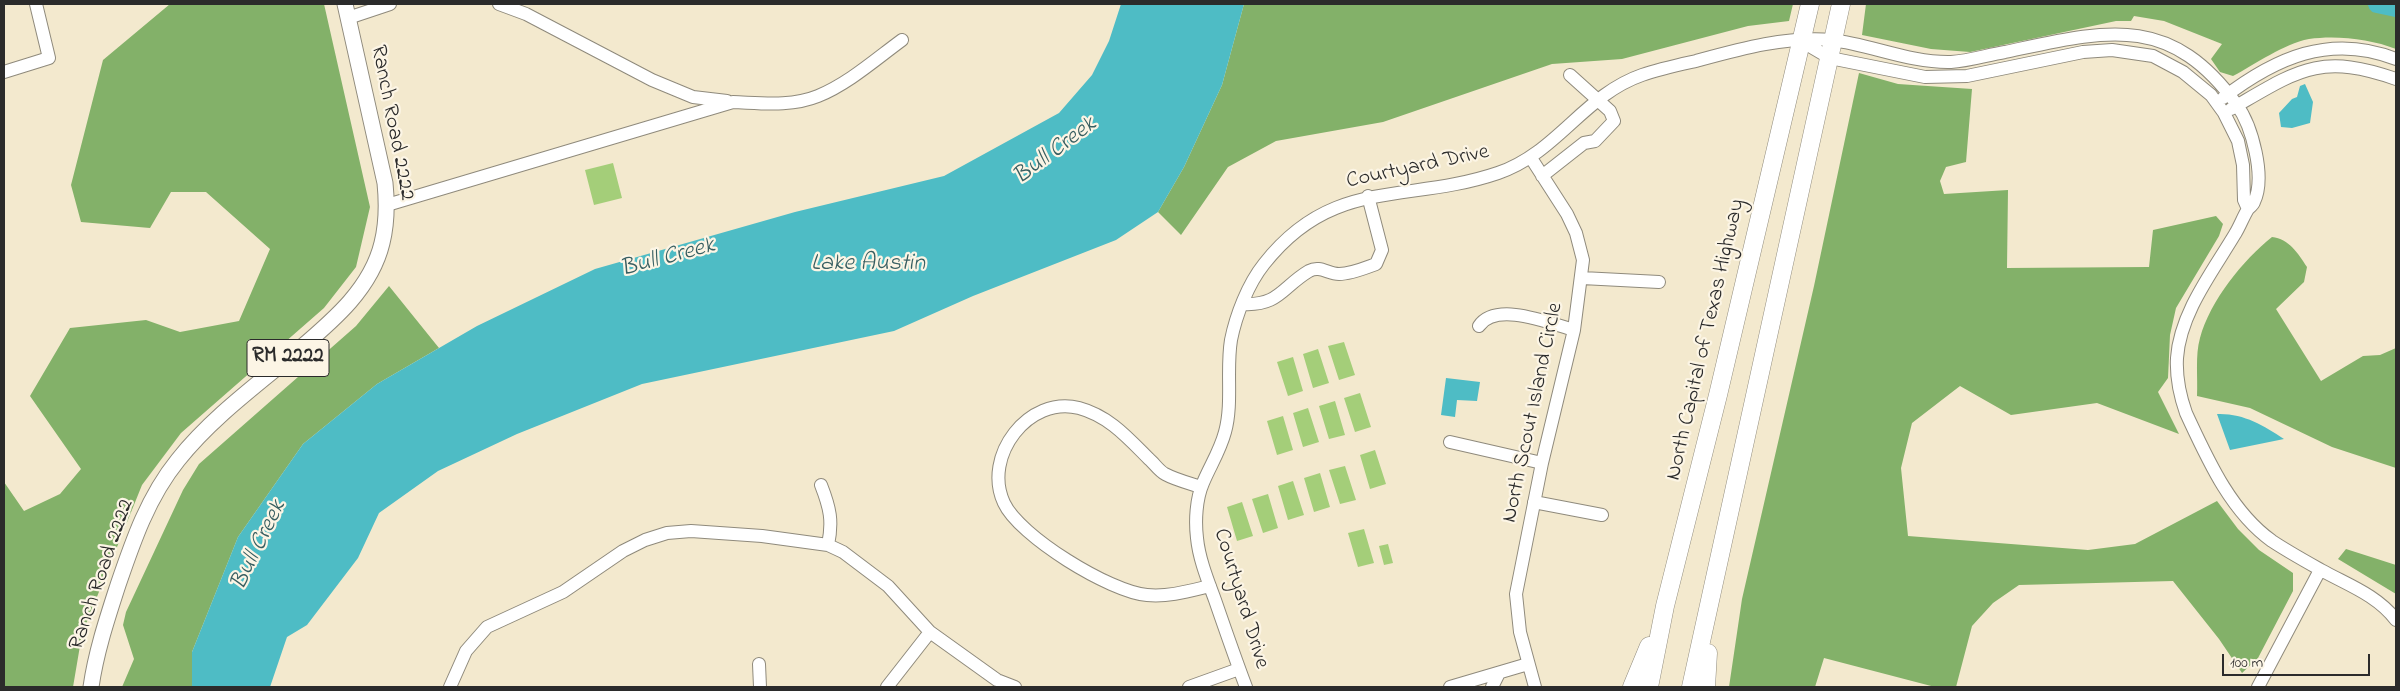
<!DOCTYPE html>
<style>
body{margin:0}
#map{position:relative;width:2400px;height:691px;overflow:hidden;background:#f3e9ce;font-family:"Indie Flower",sans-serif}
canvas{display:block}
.frame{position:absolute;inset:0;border:5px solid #2b2b2b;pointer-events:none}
.scale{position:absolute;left:2222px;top:654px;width:148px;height:22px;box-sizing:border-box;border:2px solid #2b2b2b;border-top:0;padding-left:6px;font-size:15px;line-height:18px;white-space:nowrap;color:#2b2b2b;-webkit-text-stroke:4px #fcf5e5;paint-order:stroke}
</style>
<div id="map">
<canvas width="2400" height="691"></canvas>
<div class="frame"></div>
<div class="scale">100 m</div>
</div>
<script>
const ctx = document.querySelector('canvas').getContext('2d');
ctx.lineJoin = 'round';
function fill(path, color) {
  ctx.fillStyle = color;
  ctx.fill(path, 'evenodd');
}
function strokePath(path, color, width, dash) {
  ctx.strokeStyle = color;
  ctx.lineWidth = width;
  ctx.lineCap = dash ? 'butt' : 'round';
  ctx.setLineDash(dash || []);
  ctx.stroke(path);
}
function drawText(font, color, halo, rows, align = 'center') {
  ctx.font = font + ' "Indie Flower",sans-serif';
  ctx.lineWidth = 4.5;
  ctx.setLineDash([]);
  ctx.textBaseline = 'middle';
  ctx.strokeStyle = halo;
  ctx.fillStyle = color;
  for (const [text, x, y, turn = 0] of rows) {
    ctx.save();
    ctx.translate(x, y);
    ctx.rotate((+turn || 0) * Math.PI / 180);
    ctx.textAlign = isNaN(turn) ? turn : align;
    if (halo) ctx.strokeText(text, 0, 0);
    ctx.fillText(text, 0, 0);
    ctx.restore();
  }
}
const green = new Path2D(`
 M613,163L622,198L594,205L585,170Z
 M1344,342L1355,375L1339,380L1328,346Z
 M1318,349L1329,383L1313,388L1303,354Z
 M1293,357L1303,391L1288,396L1277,362Z
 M1360,393L1371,427L1355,432L1344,398Z
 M1335,401L1345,435L1329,439L1319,406Z
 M1308,408L1319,442L1303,447L1293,413Z
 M1283,416L1293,450L1277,455L1267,421Z
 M1375,450L1386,484L1370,489L1360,455Z
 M1345,466L1356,500L1340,504L1329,470Z
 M1320,473L1330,507L1314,512L1304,478Z
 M1293,481L1304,515L1288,520L1278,486Z
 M1268,494L1278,528L1263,533L1252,499Z
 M1242,502L1253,536L1237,541L1227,507Z
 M1364,529L1374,563L1358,567L1348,533Z
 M1388,544L1393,563L1384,565L1379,546Z`);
const forest = new Path2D(`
 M170,4H324L370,207L356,267L324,308L181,433L142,485L82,634L73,687H4V482L24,511L60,494L81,469L30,396L70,328L146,320L180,332L239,321L270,249L206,192H171L150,228L81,222L71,185L103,60Z
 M1244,4H1793L1789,21L1748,26L1622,59L1552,64L1383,122L1276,141L1228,167L1181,235L1158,212L1184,167L1222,85Z
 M1866,4H2396V49C2371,39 2336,35 2309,39C2283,44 2256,64 2233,76L2220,72L2211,59L2222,44L2164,21L2134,16L2131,21H2116L1970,52L1931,49L1862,35Z
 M1859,73L1898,84L1972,89L1966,162L1946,167L1940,181L1944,194L2008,190L2007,268L2149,267L2153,230L2216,216L2223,224L2219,236L2176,308L2170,335L2168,378L2158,392L2179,434L2097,403L2011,415L1960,386L1912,423L1901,468L1908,536L2088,550L2135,544L2217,501L2238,529L2259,550L2293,573V591L2258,658L2242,673L2219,639L2173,581L2019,585L1993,603L1972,626L1956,687H1935L1824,658L1815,687H1729L1742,599L1814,286Z
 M2272,237C2289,239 2298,253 2307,267L2304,282L2276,309L2321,381L2363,356L2380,355L2396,348V468L2332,447L2250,408L2197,396C2198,378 2195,355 2200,338C2210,301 2243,260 2272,237Z
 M389,286L439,348L377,384L303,444L238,537L192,652V687H122L134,659L123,625L126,612L183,490L199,464L356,326Z
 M2346,549L2396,565V594L2338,559Z`);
const water = new Path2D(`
 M1121,4H1244L1222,85L1184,167L1158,212L1116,240L973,296L894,331L642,384L517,434L438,471L379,513L358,558L307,625L287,637L270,687H192V652L238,537L303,444L377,384L477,326L595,269L795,212L944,176L1059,113L1092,75L1109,41Z
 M2305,84L2313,102L2310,123L2292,128L2281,127L2279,113L2292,99L2297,97L2300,86Z
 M1446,378L1480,382L1477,401L1457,400L1455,417L1441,415Z
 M2217,414C2243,413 2263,425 2284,439L2230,450Z`);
const river = new Path2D(`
 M2377,4L2396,8`);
const minor = new Path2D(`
 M499,4L526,14L652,80L693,97L727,101
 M348,18L390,4
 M1801,41L1830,58L1925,77L1967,76L2083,52L2112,50L2153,56L2183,72L2211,95L2224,113L2238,141L2243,165L2244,200L2248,209
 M4,72L49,58L36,4
 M2223,98C2275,58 2330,33 2396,59
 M2231,109C2297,71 2319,52 2396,79
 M1531,158L1567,214L1576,233L1583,260L1574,330L1542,463L1516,594L1520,632L1535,687
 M1542,176L1584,143L1595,141L1614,121L1610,111L1570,75
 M387,205L733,102C761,103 791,107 818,96C848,84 876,59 902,40
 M1582,278L1659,282
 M1243,304C1279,306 1282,287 1309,271C1320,265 1328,274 1339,274C1351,274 1365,268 1376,264L1382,250L1368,196
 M1479,326C1496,301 1549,323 1574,330
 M1450,442L1542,463
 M821,485C830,508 833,521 828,545
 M1201,487C1189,483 1176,480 1165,474C1159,471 1154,463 1149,459C1128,438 1109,416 1079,408C1029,395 982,456 1004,503C1019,536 1110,592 1147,595C1169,597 1189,591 1210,586
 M1534,502L1602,515
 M759,664L760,687
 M450,687L466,651L487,627L563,592L623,551L645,540L667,533L691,531L762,536L828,545L843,552L888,586L930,632L997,680L1015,687
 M887,687L930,632
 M1189,687L1239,669
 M1246,687C1235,658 1225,629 1215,600C1208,581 1199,559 1197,538C1195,521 1196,499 1203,483C1210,466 1220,451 1225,432C1233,403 1226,370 1231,340C1236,315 1248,284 1264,264C1333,176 1407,204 1498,173C1557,153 1584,95 1642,75C1659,69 1678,65 1696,61C1740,49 1786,36 1832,40C1872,45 1910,63 1951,62C1969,61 1987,55 2005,52C2104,31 2169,11 2237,105C2252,126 2266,177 2254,202C2253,205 2250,207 2248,209C2243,217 2240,226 2235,234C2213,271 2180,313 2177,358C2176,376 2180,396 2186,413C2207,458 2230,511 2272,541C2287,551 2305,561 2321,570C2348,585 2377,595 2396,620
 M1450,687L1528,664
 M1492,687L1499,673
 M2258,687L2320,570`);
const major = new Path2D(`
 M91,687C96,652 107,619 118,585C133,541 148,497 178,460C209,421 250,390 289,358C326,326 370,293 382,243C387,223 387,203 385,183L345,4`);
const highway = new Path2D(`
 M1632,687L1649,646
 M1649,687L1665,606L1718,395L1810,4
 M1691,687L1841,4
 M1706,687L1708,653`);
const shields = [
 [288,358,82]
];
const shieldNames = [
 ["RM 2222",288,358]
];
const streetNames = [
 ["Ranch Road 2222",391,123,79],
 ["Courtyard Drive",1418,168,-12],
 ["North Capital of Texas Highway",1707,340,-77],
 ["North Scout Island Circle",1534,413,-78],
 ["Ranch Road 2222",103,575,-71],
 ["Courtyard Drive",1240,599,73]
];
const waterNames = [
 ["Bull Creek",1056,152,-37],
 ["Bull Creek",668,259,-15],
 ["Lake Austin",868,265],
 ["Bull Creek",260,546,-64]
];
fill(green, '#a4ce79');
fill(forest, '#83b169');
fill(water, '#4ebcc5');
strokePath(river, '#4ebcc5', 18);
strokePath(minor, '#8f8a7c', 14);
strokePath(major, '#8f8a7c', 17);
strokePath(highway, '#8f8a7c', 19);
strokePath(minor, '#fff', 12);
strokePath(major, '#fff', 15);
strokePath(highway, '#fff', 18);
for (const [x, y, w] of shields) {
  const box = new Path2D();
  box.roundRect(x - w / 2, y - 18.5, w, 37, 4);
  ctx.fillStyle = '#fcf5e5';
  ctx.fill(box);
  strokePath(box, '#2b2b2b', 1);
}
drawText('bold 21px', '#2b2b2b', null, shieldNames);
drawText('22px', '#2b2b2b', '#fcf5e5', streetNames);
drawText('italic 24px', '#375e61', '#fcf5e5', waterNames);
</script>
